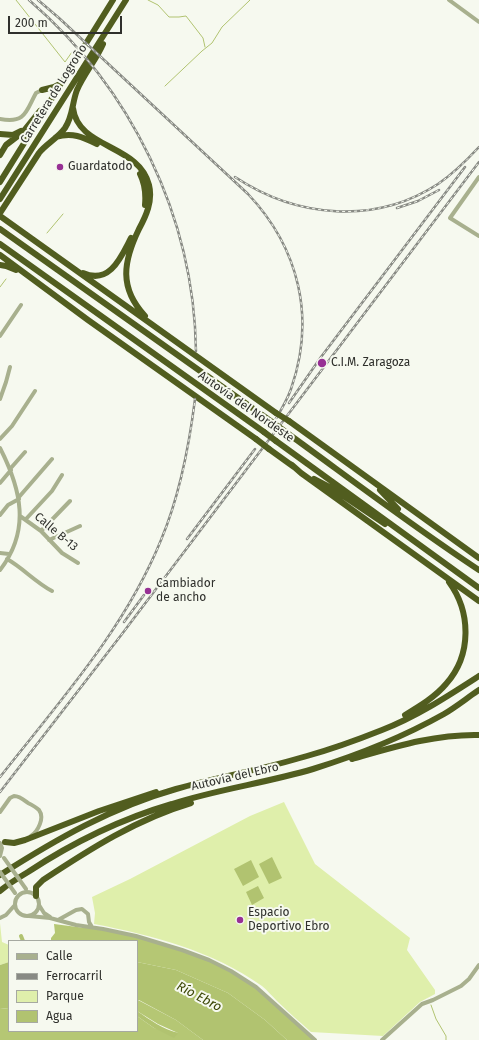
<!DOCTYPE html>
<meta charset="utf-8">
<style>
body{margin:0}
#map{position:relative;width:479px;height:1040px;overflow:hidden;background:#f6f9ef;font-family:"Fira Sans",sans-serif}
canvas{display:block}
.legend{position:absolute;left:8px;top:940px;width:130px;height:92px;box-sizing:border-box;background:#f6f9ef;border:1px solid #a6a9a1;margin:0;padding:5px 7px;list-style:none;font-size:12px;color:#2f302c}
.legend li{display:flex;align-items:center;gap:8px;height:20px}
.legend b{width:20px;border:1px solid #a6a9a1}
.scale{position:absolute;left:8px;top:16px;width:114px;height:18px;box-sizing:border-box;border:2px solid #2f302c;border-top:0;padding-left:5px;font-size:12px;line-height:14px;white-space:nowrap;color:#2f302c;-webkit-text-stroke:3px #f6f9ef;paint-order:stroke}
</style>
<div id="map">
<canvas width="479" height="1040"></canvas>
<ul class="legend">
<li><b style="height:5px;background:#a8b08e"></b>Calle</li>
<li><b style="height:5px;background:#888a84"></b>Ferrocarril</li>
<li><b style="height:11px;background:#dfefab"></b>Parque</li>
<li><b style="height:11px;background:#b1c370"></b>Agua</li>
</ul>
<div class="scale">200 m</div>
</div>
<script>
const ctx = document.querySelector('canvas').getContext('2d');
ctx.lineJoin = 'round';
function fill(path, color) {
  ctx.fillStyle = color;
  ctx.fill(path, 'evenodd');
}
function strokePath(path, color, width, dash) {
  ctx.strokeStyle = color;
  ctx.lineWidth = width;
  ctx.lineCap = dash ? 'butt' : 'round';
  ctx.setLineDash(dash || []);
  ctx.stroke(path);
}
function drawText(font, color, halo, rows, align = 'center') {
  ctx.font = font + ' "Fira Sans",sans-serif';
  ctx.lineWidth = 4;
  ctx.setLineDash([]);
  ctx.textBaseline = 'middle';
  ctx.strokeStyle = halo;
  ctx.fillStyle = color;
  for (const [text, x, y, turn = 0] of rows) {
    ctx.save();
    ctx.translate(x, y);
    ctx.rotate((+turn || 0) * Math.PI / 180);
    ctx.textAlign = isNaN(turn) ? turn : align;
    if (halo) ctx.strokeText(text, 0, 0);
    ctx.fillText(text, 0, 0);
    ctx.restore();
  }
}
const green = new Path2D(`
 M284,802L315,864L410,938L407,950L435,990V994L420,1002L383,1036L311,1032C300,1022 288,1012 277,1001C272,996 267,990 262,986C213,951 152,935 94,924L95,913L92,897L130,879L250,816Z
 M0,923L2,942L9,945V962L0,965Z`);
const forest = new Path2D(`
 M54,924L85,928L92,927L136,936L209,960L256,987L316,1040H287L265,1020L228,993L176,970L137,962V941H51V938L55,933Z
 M137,1000H138L176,1020L203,1040H0V1009L9,1008V1031H137V1016L154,1028L178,1033L158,1024L137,1011Z`);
const water = new Path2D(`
 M272,857L282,878L269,884L259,864Z
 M251,860L259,877L243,886L234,869Z
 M258,886L264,898L252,905L246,892Z
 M9,962V1008L0,1009V965Z
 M137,962L176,970L228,993L265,1020L287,1040H203L176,1020L139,1000H137Z
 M137,1011C150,1020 163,1029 178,1033L174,1038L154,1028L137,1016Z`);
const stream = new Path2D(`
 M16,0L65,62L72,52
 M148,0L158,5L169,17H179L186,16L203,38L205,47
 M165,86L202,51L212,43L222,27L250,0
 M47,233L63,214
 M0,287L6,279
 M431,1005L436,1019L446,1036V1040`);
const canal = new Path2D(`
 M21,936L23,941`);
const minor = new Path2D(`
 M449,0L479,22
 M0,119C26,124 26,111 36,93L42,90
 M479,177L450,218L479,236
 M0,336L21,305
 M0,399L6,382L10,367
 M0,439L12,426L35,391
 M0,448C21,489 31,530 0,570
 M10,469L25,452
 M0,483L11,470
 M19,497L52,459
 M0,515L8,505L19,499
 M20,516L41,531L62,553L78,563
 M26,519L52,491L62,475
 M41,531L70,501
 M49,540L80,526
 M0,553L9,554
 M7,559C23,568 35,582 52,591
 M0,812L10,798L14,796C20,796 24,800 28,803C32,805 36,807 39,810C45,818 38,831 31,836
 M0,843L2,848L0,856
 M15 904a12 12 0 1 1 24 0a12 12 0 1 1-24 0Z
 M39,905L44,913L50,917
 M29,916L50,918L76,925L103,929L136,936L182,950L209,960L231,971L256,987L315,1040
 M0,918L6,915L14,906
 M58,920L76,910L82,909L88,914L89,922L92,927
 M382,1040L422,1004L433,1000L461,986L469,979L479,965`);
const highway = new Path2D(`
 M42,90L54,87L60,84
 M73,108C78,149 139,144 149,185C153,201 146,216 139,229C123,262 119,288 145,316
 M0,134L13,135L21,131
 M56,137C72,132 83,137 97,144
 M0,155L6,145L23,132L40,111
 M140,174C145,184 146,194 145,205
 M0,182L113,0
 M0,199L126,0
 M0,213L39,153C46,144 58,138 65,128C73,116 72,103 77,90C84,74 96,60 103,44
 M0,216L276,413
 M0,229L272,422
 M0,244L264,432
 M0,255L88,320L256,439
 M0,265L6,266L16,270
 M83,273C110,285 121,257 131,238
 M289,421L479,558
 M283,430C348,477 412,526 479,570
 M276,441L479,588
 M269,449L294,467
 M292,465L301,473L479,601
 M314,479L333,489L385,524
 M380,490L398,509
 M405,715C420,706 435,697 446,684C472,655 471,612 449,582
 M352,759C394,747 435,734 479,735
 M5,842L14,843L25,840L99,811L156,792
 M0,875C55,840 112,807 176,789C219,777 264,769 307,756C332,749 357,740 382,730C416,717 448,696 479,676
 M0,891C8,884 18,878 28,872C72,843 121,819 172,804C218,789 266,783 313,769C358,755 403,737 444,714C456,707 467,698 479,690
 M36,896V887L43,880C90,849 137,819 191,803`);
const rail = new Path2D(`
 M29,0C131,88 194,216 196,351
 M38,0L59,18L248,194C299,248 316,318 291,389C286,403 278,415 271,427
 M235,177C297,218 375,225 438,184C454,173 466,161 479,147
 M397,208L418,201L439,190
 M289,403L321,357L465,167
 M187,539L255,449
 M124,622L144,595
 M0,777C59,702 125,629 161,540C180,495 189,447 195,399
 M0,792L122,634L479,162`);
const minorBridge = new Path2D(`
 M4,858L26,889
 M0,872L15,893`);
const highwayBridge = new Path2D(`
 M276,413L289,421
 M272,422L283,430
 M264,432L276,441
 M256,439L269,449`);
const markers = [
 [60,167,4,"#973094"],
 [322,363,5,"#973094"],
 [148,591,4,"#973094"],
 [240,920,4,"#973094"]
];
const streetNames = [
 ["Carretera de Logroño",54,94,-58],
 ["Autovía del Nordeste",246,407,35],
 ["Calle B-13",56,532,40],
 ["Autovía del Ebro",235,777,-13]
];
const poiNames = [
 ["Guardatodo",68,167],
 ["C.I.M. Zaragoza",331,363],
 ["Cambiador",156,584],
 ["de ancho",156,598],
 ["Espacio",248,913],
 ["Deportivo Ebro",248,927]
];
const waterNames = [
 ["Río Ebro",199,997,28]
];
fill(green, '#dfefab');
fill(forest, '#b5c774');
fill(water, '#b1c370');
strokePath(stream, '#b1c370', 1);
strokePath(canal, '#b1c370', 4);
strokePath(minor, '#a8b08e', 4);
strokePath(highway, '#515d1f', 6);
strokePath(rail, '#888a84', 2.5);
strokePath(rail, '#f6f9ef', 1, [3]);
strokePath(minorBridge, '#a8b08e', 4);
strokePath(highwayBridge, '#515d1f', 6);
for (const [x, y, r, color] of markers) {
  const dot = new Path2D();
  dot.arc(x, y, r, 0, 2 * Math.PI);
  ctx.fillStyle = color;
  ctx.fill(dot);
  strokePath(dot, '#f6f9ef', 1.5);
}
drawText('12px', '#2f302c', '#f6f9ef', streetNames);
drawText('12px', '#2f302c', '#f6f9ef', poiNames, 'left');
drawText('italic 13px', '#3d4808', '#f6f9ef', waterNames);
</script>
